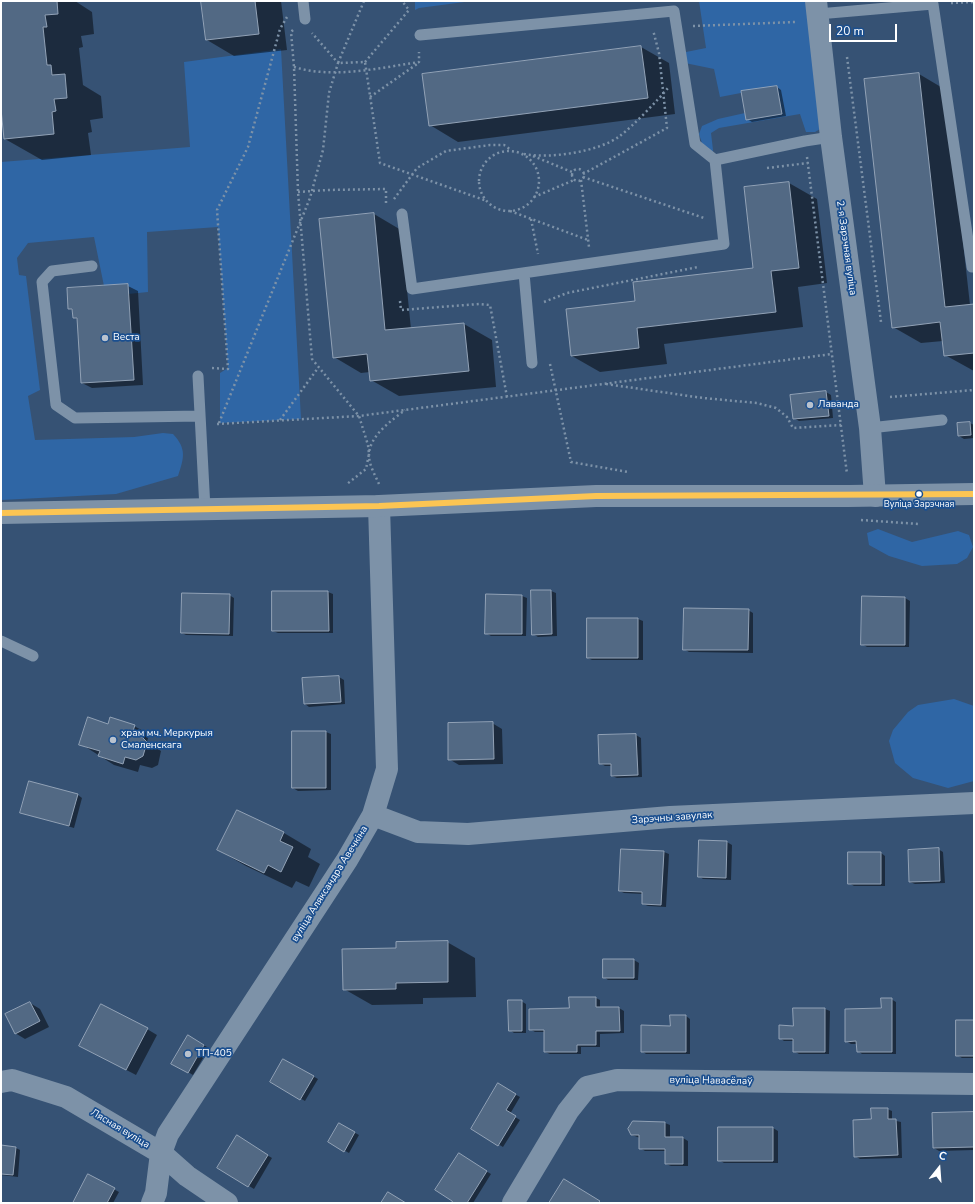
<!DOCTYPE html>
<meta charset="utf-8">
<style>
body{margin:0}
#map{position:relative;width:975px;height:1204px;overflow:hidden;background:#365274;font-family:"Nunito Sans",sans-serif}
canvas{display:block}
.frame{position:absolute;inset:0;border:2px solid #fff;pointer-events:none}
.north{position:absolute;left:919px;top:1148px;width:40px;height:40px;-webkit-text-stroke:3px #1b4f8f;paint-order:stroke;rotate:17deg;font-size:11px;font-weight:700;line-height:16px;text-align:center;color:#fff}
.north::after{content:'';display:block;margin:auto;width:14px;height:18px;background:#fff;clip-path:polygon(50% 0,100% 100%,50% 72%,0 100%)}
.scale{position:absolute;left:829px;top:24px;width:68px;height:18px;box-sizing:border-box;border:2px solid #fff;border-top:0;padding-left:5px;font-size:12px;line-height:14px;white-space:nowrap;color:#fff;-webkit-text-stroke:3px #1b4f8f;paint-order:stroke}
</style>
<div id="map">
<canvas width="975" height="1204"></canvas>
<div class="frame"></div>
<div class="north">С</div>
<div class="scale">20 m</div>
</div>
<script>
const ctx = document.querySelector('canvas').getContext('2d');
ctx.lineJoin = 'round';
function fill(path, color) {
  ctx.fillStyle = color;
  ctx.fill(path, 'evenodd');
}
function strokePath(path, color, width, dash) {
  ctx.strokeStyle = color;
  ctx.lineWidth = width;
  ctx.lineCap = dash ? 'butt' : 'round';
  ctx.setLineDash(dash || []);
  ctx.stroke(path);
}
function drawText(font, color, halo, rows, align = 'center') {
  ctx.font = font + ' "Nunito Sans",sans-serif';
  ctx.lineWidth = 3.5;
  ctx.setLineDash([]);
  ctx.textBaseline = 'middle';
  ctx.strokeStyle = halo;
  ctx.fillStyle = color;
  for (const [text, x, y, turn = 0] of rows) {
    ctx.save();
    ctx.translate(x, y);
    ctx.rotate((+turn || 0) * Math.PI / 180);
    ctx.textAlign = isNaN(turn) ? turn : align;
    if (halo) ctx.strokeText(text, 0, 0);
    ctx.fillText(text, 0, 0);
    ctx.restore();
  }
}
const green = new Path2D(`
 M415,1H472L419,8L415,10Z
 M699,1H809L820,129L815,132H806L800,114L719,128L711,133L713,150L711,155L703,146L699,134L702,126L718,119L745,113L777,86L720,97L714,69L685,63L684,58L686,52L706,48Z
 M281,49L301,419L220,423V373L228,368L218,227L147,232L148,292L128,294L104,286L94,237L28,243L17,258L19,275L26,276L40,390L28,396L35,440L134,437L163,433L173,434C187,449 184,458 178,476L116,494L1,500V162L190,147L184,62Z
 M878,529L912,542L958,531L969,535L973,547L967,558L957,564L922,566L889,556L869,545L867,533Z
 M954,699L974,706V781L948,788L913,778L895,763L889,741L893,730L908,712L918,705Z`);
const shadow = new Path2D(`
 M1,1H75L92,12L94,34L81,36L83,47L79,48L83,85L101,96L103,118L90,120L92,132L88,133L91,155L42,160L5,139L1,108Z
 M202,1H281L287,50L234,56L207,40Z
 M641,47L669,63L675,114L458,142L430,125L423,75Z
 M919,74L946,90L970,305H974V371L945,355L943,341L921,343L893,327Z
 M777,87L781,90L786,116L752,122L747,119Z
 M789,183L817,199L827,283L798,287L803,327L664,344L667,364L600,372L572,356L636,302L754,268Z
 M374,214L401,230L411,329L464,324L492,340L496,387L399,396L371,380L370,372L361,373L334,357Z
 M128,286L138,291L143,385L92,388L82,383L78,320L74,317L73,311L69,308Z
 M826,392L831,395L833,418L799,421L794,418L792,396Z
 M970,423L974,425V438L964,439L959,436Z
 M532,591H551L556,593L557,636L538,637L533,634Z
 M273,592H328L333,594V633H278L273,631Z
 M229,595L234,598L233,636L186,635L182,633Z
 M487,595L522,596L527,598L526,636H491L486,633Z
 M905,598L910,601L909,647H867L862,644Z
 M748,610L753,613V653L689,652L684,649Z
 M638,619L643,621V660H592L588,658Z
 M339,677L344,680L345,704L309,707L305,704Z
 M492,723L502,729L503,764L459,765L449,759Z
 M109,725L134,726L149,734L147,742L161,751L158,765L152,768L140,765L138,772L114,765L81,744Z
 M326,732L331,734V790L298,791L293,788Z
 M636,735L641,738L642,777L617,778L612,776V766H605L600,763V736Z
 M78,795L82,798L74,828L21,812Z
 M238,811L284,833L311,849L308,857L320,864L309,887L296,881L292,888L246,866L218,850Z
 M727,842L732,845L731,880L703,879L699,876Z
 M938,849L943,852L945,883L915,884L910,882Z
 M622,850L664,852L669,854L666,907L648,906L643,904V894L624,893L620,891Z
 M881,853L885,856V886H854L849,883Z
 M447,942L475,958L476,997L423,998V1004L372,1005L344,989L397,949Z
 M634,960L639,963L638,980H608L604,977Z
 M596,998L600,1000V1008H619L624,1011V1033L600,1034V1047H581V1054H550L545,1052V1032H535L530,1029Z
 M891,999L896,1002V1054H862L858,1051L857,1044H851L846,1041L882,1009Z
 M521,1001L526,1004V1033H514L510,1030Z
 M30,1003L40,1009L49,1027L25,1039L15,1033Z
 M794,1009H825L830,1011L829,1054H799L794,1051V1041H784L780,1038L794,1027Z
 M686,1016L690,1019V1054H646L642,1051Z
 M974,1021V1058H962L957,1055Z
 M147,1029L157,1035L136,1075L90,1051Z
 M188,1037L209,1048L193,1075L173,1063Z
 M284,1060L318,1079L305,1101L271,1082Z
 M498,1085L520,1097L510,1114L520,1120L503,1147L472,1129Z
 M887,1109L892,1111V1120L901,1122L902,1158L860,1159L855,1156L872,1120Z
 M974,1113V1150L939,1151L934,1148Z
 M633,1122L665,1123L670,1125V1138H683L688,1141V1166H671L666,1164V1151H645L640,1148V1138L632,1135L629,1129Z
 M339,1124L359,1135L349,1153L329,1142Z
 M719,1128H773L778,1131V1163H724L719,1160Z
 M237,1137L272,1158L254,1189L218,1167Z
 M1,1146L16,1148L20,1150L18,1177L1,1175Z
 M459,1155L491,1174L473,1203H454Z
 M88,1175L119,1192L113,1203H74Z`);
const building = new Path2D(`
 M1,1H57L58,14L45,15L47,27H43L47,65H51L52,75L65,74L67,98L54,99L56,111L52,112L54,134L4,139L1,109Z
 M201,1H255L259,34L206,40Z
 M641,46L648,98L429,126L422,74Z
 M919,73L945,307L974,304V353L944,356L940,322L892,328L864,79Z
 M777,86L782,114L746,120L741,91Z
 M789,182L799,268L771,271L776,312L637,328L639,348L571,356L566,309L635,301L633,282L753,268L744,187Z
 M374,213L385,330L464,323L469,371L370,381L367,354L333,358L319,219Z
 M128,284L134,380L81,383L77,318H73L72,309H68L67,288Z
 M826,391L829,416L793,419L790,395Z
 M970,422L971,435L958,436L957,423Z
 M531,590H551L552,634L532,635Z
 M272,591H328L329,631H272Z
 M182,593L230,594L229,634L181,633Z
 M486,594L522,595V634H485Z
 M862,596L905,597V645H861Z
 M684,608L749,609L748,650H683Z
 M587,618H638V658H587Z
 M339,676L341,702L304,704L302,678Z
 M88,717L108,724L110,717L135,725L132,734L142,737L147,742L143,756L136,760L125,757L123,764L98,756L100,751L79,745Z
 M493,722L494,759L448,760V723Z
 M292,731H326V788H292Z
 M636,734L638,775L611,776V764H599L598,735Z
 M29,781L78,794L69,826L20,813Z
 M237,810L284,832L280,841L293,847L281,872L268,865L264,873L217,850Z
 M699,840L727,841L726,878L698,877Z
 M939,848L940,881L909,882L908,850Z
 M621,849L664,851L661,905L642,904V892L619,891Z
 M848,852H881V884H848Z
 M448,941V982L396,983V989L343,990L342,949L396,948V942Z
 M603,959H634V978H603Z
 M569,997H596V1007H619L620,1031H596V1045H577V1052H544V1030H529V1009L569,1008Z
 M881,998H892V1052H857L856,1041L845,1042V1009L881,1008Z
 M508,1000H522V1031H509Z
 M30,1002L40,1021L15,1034L5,1014Z
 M101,1004L148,1028L126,1070L79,1046Z
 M793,1008H825V1052H793V1039H779V1025L793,1026Z
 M670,1015H686V1052H641V1025L670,1026Z
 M956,1020H974V1056H956Z
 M188,1035L204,1045L188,1073L171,1064Z
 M283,1059L314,1076L300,1100L270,1082Z
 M498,1083L516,1094L506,1110L516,1116L498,1146L471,1129Z
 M871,1108H888V1119H896L898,1155L854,1157L853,1120L871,1119Z
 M974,1112V1147L933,1148L932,1113Z
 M633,1121L665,1122V1137H683V1164H665V1149H639V1135H631L628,1129Z
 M339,1123L355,1132L344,1152L328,1142Z
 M718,1127H773V1161H718Z
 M237,1135L268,1155L248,1187L217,1168Z
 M1,1145L16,1147L13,1175L1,1174Z
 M459,1153L487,1171L467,1203H453L452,1201L435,1190Z
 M88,1174L115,1188L107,1203H73Z
 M564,1179L600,1201L598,1203H549Z
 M388,1192L406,1203H381Z`);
const path = new Path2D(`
 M364,1L338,63L365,62L380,163L487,201
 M951,3L974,2
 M693,26L796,22
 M293,30L291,32L294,67L298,192L312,359L359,416L368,445L369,454L366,469L347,484
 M847,57L881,322
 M365,62L409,10L402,1
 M294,67C333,79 379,68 419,62V52
 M370,97L417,64
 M479 181a30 30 0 1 1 60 0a30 30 0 1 1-60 0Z
 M524,154C550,159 598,152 620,136C633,126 657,101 668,88
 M533,156L572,172
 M807,157L847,474
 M767,168L808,163
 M572 175a6 6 0 1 1 12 0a6 6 0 1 1-12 0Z
 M583,174L667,128L659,53L653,30
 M583,177L704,218
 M581,180L589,247
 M298,192L327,190L386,189V205
 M534,197L574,180
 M394,199L417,168L446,151L490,145H504L511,150
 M510,211L588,240
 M531,219L538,254
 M400,301L401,310L479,304L490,305L507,397
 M544,302L567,293L698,267
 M550,364L571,462L628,472
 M212,368L228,369L217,210L248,147L280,29L287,17
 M606,384L703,398L757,403L776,408L787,417L793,428L841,425
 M890,397L974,390
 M280,420L318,368
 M219,423L310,198L323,150L329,93L338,63L312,33
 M217,424L359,416L832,354
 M379,484C375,475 369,465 369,455C369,436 392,420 405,410
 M861,520L919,524`);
const service = new Path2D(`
 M303,1L305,19
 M818,14L933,4L972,267H974
 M420,35L674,11L695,144L715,160L805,141L831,137
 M402,214L412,289L724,244L715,160
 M92,266L52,271L42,282L56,405L75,418L200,416
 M524,273L532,363
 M198,376L205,509
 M870,428L942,420
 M1,641L33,656`);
const minor = new Path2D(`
 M816,1L831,137L870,428L875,496
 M373,815L418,832L468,834L670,817L974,803
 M1,1082L12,1080L66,1097L161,1153L187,1176L227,1203
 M152,1203L156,1193L161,1153L168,1134L347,860L373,815L387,769L379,506
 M513,1203L568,1111L587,1087L617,1080L974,1084`);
const tertiary = new Path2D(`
 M1,513L379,506L596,496H849L974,494`);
const bus1 = new Path2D(`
 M1,513L379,506L596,496L974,494`);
const markers = [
 [105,338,4,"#b9c2ce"],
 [810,405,4,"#b9c2ce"],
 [919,494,3.5,"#fff"],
 [113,740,4,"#b9c2ce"],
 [188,1054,4,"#b9c2ce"]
];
const busNames = [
 ["Вуліца Зарэчная",919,505]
];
const streetNames = [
 ["2-я Зарэчная вуліца",846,248,82],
 ["Зарэчны завулак",672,818,-4],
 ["вуліца Аляксандра Авечкіна",330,884,-58],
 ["вуліца Навасёлаў",711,1081,1],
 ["Лясная вуліца",120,1129,31]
];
const poiNames = [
 ["Веста",113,338],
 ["Лаванда",818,405],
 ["храм мч. Меркурыя",121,734],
 ["Смаленскага",121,746],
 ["ТП-405",196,1054]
];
fill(green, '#2f66a5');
fill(shadow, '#0007');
fill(building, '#526984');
strokePath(building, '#92a2b6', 1);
strokePath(path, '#7d92a8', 2.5, [2, 3]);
strokePath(service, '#7d92a8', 11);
strokePath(minor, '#7d92a8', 22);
strokePath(tertiary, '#7d92a8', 22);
strokePath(bus1, '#fcc553', 6);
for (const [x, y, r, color] of markers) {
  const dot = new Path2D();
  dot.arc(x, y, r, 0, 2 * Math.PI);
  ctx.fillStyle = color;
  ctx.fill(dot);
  strokePath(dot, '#1b4f8f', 1.5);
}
drawText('9px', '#fff', '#1b4f8f', busNames);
drawText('10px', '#fff', '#1b4f8f', streetNames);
drawText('10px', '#fff', '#1b4f8f', poiNames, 'left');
</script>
